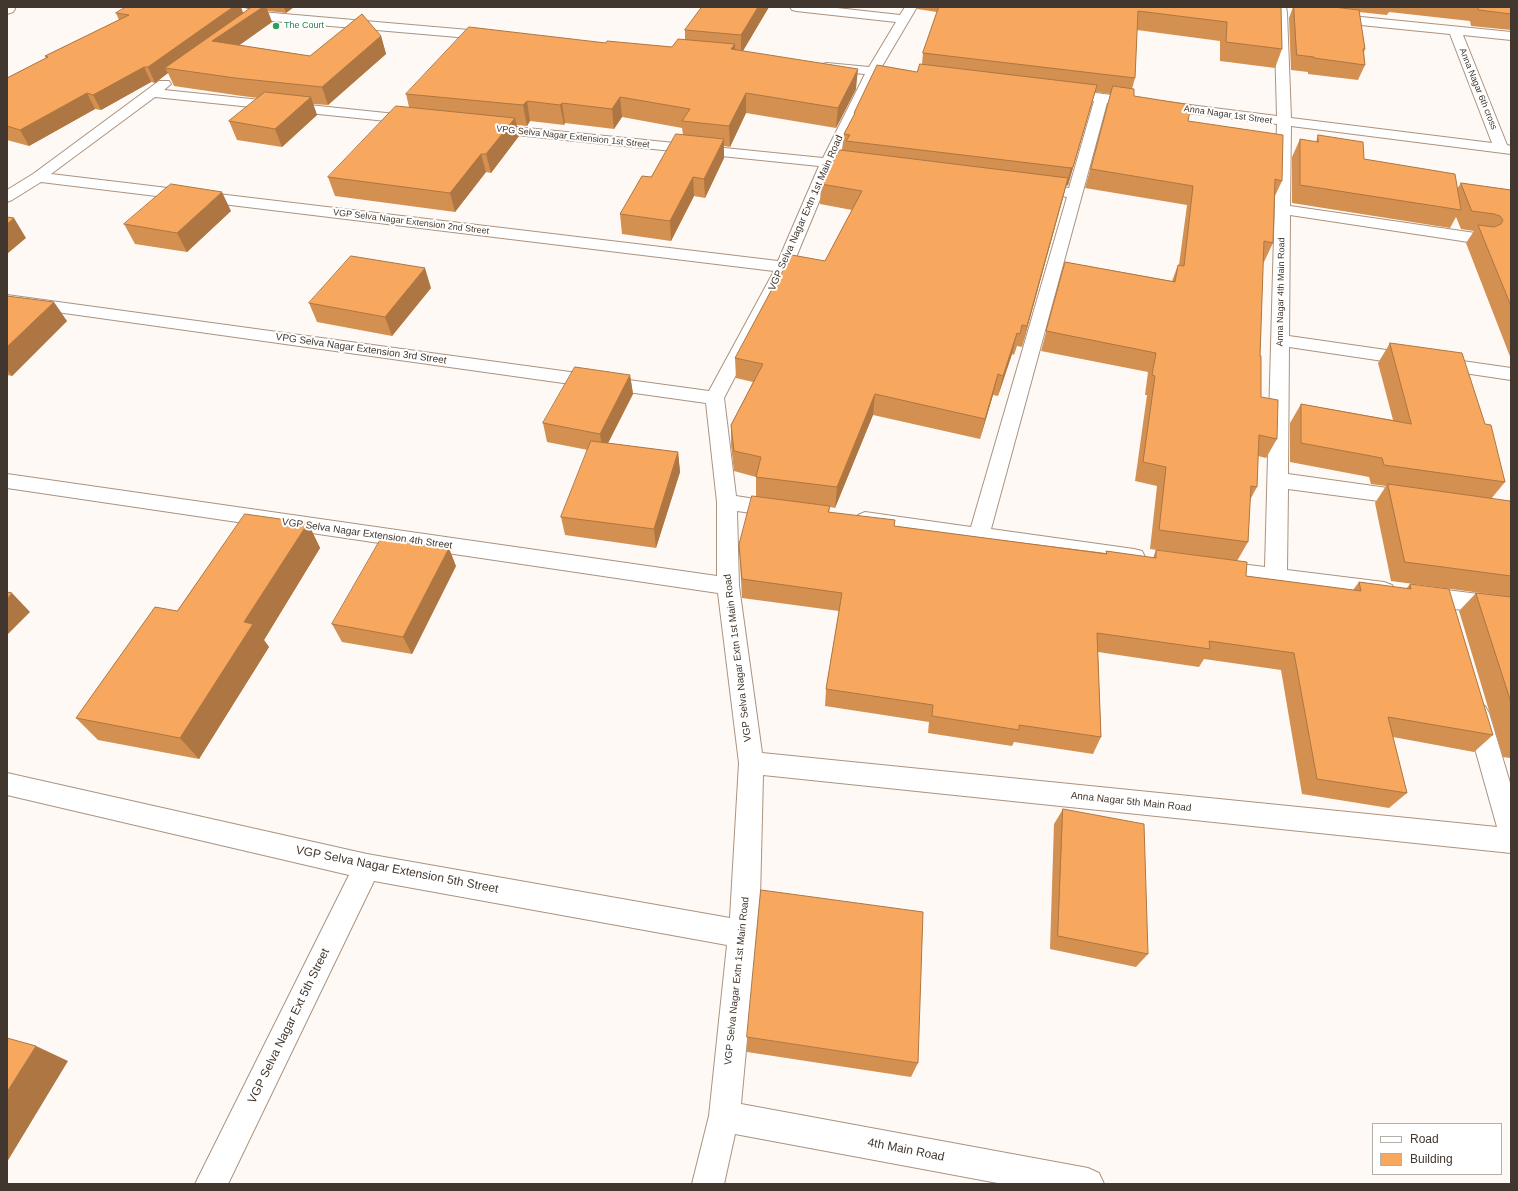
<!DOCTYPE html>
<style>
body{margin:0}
#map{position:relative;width:1518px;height:1191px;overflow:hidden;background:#fef9f5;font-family:Helvetica,sans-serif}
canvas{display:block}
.frame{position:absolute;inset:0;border:8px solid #41372e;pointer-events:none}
.legend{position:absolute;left:1372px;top:1123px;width:130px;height:52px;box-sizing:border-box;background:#fff;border:1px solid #b3afab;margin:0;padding:5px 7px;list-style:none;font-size:12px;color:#41372e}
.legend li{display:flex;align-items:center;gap:8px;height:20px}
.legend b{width:20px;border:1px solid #b3afab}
</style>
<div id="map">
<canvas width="1518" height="1191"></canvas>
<div class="frame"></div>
<ul class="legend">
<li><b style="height:5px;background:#fff"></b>Road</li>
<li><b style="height:11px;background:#f7a85e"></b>Building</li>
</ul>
</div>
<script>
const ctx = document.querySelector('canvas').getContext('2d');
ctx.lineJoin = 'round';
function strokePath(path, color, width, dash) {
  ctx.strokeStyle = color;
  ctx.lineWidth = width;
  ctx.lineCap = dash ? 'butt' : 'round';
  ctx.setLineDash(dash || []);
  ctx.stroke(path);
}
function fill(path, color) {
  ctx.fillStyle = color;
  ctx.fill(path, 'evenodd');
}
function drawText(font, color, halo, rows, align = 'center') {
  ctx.font = font + ' Helvetica,sans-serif';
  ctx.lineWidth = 4;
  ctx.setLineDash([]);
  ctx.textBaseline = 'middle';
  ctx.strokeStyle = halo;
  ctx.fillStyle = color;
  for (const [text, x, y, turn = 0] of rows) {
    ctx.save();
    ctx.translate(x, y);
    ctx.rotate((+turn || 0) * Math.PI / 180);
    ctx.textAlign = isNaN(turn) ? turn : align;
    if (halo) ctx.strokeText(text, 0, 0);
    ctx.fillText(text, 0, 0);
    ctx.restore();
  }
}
const minor = new Path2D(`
 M7,7H14L15,9L13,12L7,14Z
 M232,7H244V8L261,12L492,32L496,33L498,36L496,39L492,40L261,20L233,13L231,10Z
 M790,7H828L900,15L905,7H917L881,68L907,71L909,74L907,77L902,78L877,76L837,159L846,161L848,164L846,167L833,168L792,267L724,398L736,496L787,504L790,509L787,514L780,517L737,511L739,586L762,753L1497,827L1465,713L1469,706L1477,703L1485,706L1489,713L1511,786V853L763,775L760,899L741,1104L1088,1168L1099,1173L1104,1184H1003L735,1134L724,1184H692L709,1116L727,945L374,881L228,1184H195L349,875L7,795V773L367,854L730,918L739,763L718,593L7,488V474L717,576V502L706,403L7,305V295L709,391L774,271L41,182L12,200L7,202V190L33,174L159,81H169L171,84L164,90L415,116L420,117L422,120L420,123L415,124L155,97L51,174L778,261L819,166L487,132L482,131L480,128L482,125L487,124L823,158L865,74L827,71L822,70L821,67L822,64L827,63L869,67L896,22L796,11L792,10Z
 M1274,7H1286L1287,13L1291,118L1492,143L1450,34L1331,22L1327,21L1325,18L1327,15L1331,14L1511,32V40L1463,35L1507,145L1511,146V154L1291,126L1290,206L1482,234L1488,236L1490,239L1488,242L1482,244L1290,215L1289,336L1511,368V380L1289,347L1288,474L1409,491L1416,493L1419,498L1416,503L1409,505L1288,489L1287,570L1384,582L1392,585L1395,591L1392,597L1384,600L1216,577L1208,575L1205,569L1208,563L1216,561L1265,567L1277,124L1107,103L991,529L1134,549L1142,551L1145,557L1142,563L1134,565L858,525L855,520L858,515L865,512L971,527L1067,197L1034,192L1029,191L1027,188L1029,185L1034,184L1069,188L1094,101L1059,96L1057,93L1059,90L1064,89L1277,116Z
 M1422,587L1511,598V616L1422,605L1414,602L1411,596L1414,590Z`);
const wall = new Path2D(`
 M249,7H294L286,13L268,11L272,22L239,45L310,56L381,36L386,54L328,105L313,104L317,115L282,147L237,140L229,121L258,98L242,96L174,86L168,73L155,83L151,82L101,110L95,109L29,146L7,140V78L46,58L45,56L119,20L116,13H243L251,8Z
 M702,7H769L743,51L856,89L836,128L746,113L730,147L724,146V158L705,198L694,196L671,241L622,234L620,214L651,177L683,135L682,128L622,117L614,129L565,123L564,125L530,121L527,126L516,125L519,136L491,173L486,172L455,212L335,196L328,177L409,107L406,94L606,43L672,47L685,40V30Z
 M918,7H1281L1282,49L1275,68L1220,61V41L1137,30L1135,78L1132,89L1134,96L1188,121L1282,181L1274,198L1273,243L1264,262H1263L1260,356L1261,397L1277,439L1266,458L1258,456L1257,487L1250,500L1248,542L1237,561L1150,549L1157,486L1135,481L1147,395H1145L1148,372L1041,351L1065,262L1172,281L1178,265H1179L1187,205L1085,188L1111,94L1095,92L1068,185L1066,186L1022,347L1017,346L1014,355L1012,354L998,396L993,395L980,439L873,415L835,508L830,507L829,512L894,526L985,538L1106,553V551L1153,558L1156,550L1246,576L1353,590L1359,582L1406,589L1410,584L1493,735L1474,752L1393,737L1407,793L1389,808L1302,794L1281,670L1204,659L1199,667L1098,652L1101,737L1093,754L1014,742L1012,746L928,733L929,722L825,706L826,689L839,611L742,598L739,545L756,496V477L734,471L731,445V425L753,382L736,378L735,358L825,261L852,210L820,204L821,184L842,150L844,134L854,116V113L917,72L922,64L923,53L937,12L917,9Z
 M1293,7H1333L1342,8L1341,7H1511V30L1471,26L1470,21L1389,12L1387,15L1359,12L1365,49L1364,52L1365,65L1358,80L1308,74V72L1291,70L1289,18Z
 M1318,135L1364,159L1457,189L1461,183L1511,190V359L1466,243L1474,231L1461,229L1456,217L1450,228L1292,203V157L1300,139L1316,142Z
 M231,211L187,252L135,244L124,224Z
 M431,288L392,336L317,322L309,303Z
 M7,296L67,321L12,376L7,375Z
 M1390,343L1485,424L1505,482L1491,499L1511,504V597L1391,581L1375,503L1386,486L1371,484L1369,477L1290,462V423L1301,404L1393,420L1378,363Z
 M630,375L633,394L608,443L678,452L680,472L656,548L565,535L561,517L588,450L547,442L543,423Z
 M308,523L320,548L264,640L269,647L199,759L98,740L76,718L177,611Z
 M456,566L412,654L342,642L332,624Z
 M1476,593L1511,597V761L1510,758L1503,757L1459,611Z
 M1063,809L1148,954L1136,967L1050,949L1054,824Z
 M747,1037L918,1063L911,1077L747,1052Z`);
const shadedWall = new Path2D(`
 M233,7H241L245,18L165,68L168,73L155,83L148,67Z
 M263,7H266L272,22L220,59L212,41Z
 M284,7H294L286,13Z
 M758,7H769L741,54V35Z
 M381,36L386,54L328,105L322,87Z
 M735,44V64L731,49Z
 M144,67L151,82L101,110L93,95Z
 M858,69L856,89L836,128L838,108Z
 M1097,85L1068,185L1066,186L1071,168Z
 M87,93L95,109L29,146L20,130Z
 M746,93V113L730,147L729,126Z
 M311,97L317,115L282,147L275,129Z
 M620,97L622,117L614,129L612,109Z
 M527,101L530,121L527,126L523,105Z
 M562,103L565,123L564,125L560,105Z
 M515,118L519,136L491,173L486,154Z
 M724,139V158L705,198L704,179Z
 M481,154L486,172L455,212L450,193Z
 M693,177L694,196L671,241L670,221Z
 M1068,178L1063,198L1022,347L1027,326Z
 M222,192L231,211L187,252L177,233Z
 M14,218L26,238L7,254V224Z
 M425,268L431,288L392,336L385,317Z
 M54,302L67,321L12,376L7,369V347Z
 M1017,333L1012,354L998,396L1003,376Z
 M998,374L993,395L980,439L985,419Z
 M630,375L633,394L603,453L600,434Z
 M875,394L873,415L835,508L837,487Z
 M678,452L680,472L656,548L654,529Z
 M308,523L320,548L264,640L269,647L199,759L180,738L244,622Z
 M449,548L456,566L412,654L403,637Z
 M12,593L30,612L7,635V599Z
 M36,1046L68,1061L7,1162V1092Z`);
const building = new Path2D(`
 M126,7H233L148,67H144L93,95L87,93L20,130L7,126V78L48,57L45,56L129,15L116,13Z
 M252,7H263L212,41L310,56L362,14L381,36L322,87L235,78L165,68Z
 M702,7H758L741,35L685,30Z
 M939,7H1281L1282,49L1226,42L1227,22L1138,11L1135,78L923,53Z
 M1294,7H1333L1359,10L1365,49H1363L1365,65L1314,58V57L1297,55Z
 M1478,7H1511V14L1479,10Z
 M469,27L606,43L607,41L672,47L678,39L735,44L731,49L858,69L838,108L746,93L729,126L682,121L690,109L620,97L612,109L562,103L560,105L527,101L523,105L406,94Z
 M920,64L1097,85L1073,167L1071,168L846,141L850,135L844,134L855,113H854L877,65L917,72Z
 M1113,86L1134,89V96L1191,105L1188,121L1283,135L1282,181L1275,179L1273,243L1264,241L1260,356H1261V397L1278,400L1277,439L1259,435L1257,487L1251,486L1248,542L1159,530L1166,467L1143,462L1155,376L1152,375L1156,353L1046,331L1065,262L1175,282L1178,265L1184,266L1193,186L1091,169Z
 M265,92L311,97L275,129L229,121Z
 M396,106L515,118L486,154H481L450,193L328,177Z
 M676,134L724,139L704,179L693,177L670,221L620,214L642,176L651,177Z
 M1318,135L1363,142L1364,159L1455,174L1461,210L1300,185V139L1318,142Z
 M840,150L1068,178L1027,326L1022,325L1020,334L1017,333L1003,376L998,374L985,419L875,394L837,487L756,477L761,457L734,451L731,425L763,364L735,358L772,289L792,255L825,261L862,191L821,184Z
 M1461,183L1511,190V306L1478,225L1494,227L1501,224L1503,220L1500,216L1494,214L1472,211Z
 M171,184L222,192L177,233L124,224Z
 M7,217L14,218L7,224Z
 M351,256L425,268L385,317L309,303Z
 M7,296L54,302L7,347Z
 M1390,343L1462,353L1485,424L1491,425L1505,482L1384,465L1382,458L1301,443V404L1411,424Z
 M575,367L630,375L600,434L543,423Z
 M591,441L678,452L654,529L561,517Z
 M1388,484L1510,501L1511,504V576L1405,562Z
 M752,496L830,506L828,512L895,520L894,526L985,538L1107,554L1106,551L1156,558V550L1247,562L1246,576L1361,591L1359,582L1411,589L1410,584L1449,589L1493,735L1388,717L1407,793L1317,779L1294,653L1209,641L1210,649L1097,633L1101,737L1019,725V730L932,716L933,705L826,689L842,593L742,579L739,545Z
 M245,514L308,523L244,622L253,624L180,738L76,718L155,607L177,611Z
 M382,537L449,548L403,637L332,624Z
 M7,592L12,593L7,599Z
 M1476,593L1511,597V702Z
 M1063,809L1144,824L1148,954L1058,936Z
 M761,890L923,912L918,1063L747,1037Z
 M7,1038L36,1046L7,1092Z`);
const markers = [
 [276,26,4,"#2e9e5b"]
];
const farLeisurenames = [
 ["The Court",284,26]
];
const farStreetnames = [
 ["Anna Nagar 6th cross",1478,89,68],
 ["Anna Nagar 1st Street",1228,115,8],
 ["VPG Selva Nagar Extension 1st Street",573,137,6],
 ["VGP Selva Nagar Extension 2nd Street",411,222,7],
 ["Anna Nagar 4th Main Road",1281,292,-89]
];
const streetNames = [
 ["VGP Selva Nagar Extn 1st Main Road",806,213,-66],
 ["VPG Selva Nagar Extension 3rd Street",361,349,8],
 ["VGP Selva Nagar Extension 4th Street",367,534,8],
 ["VGP Selva Nagar Extn 1st Main Road",738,658,-97],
 ["Anna Nagar 5th Main Road",1131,802,6],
 ["VGP Selva Nagar Extn 1st Main Road",737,981,-84]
];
const nearStreetnames = [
 ["VGP Selva Nagar Extension 5th Street",397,870,11],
 ["VGP Selva Nagar Ext 5th Street",289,1026,-64],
 ["4th Main Road",906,1150,11]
];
strokePath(minor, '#ab937f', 2);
fill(minor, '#fff');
fill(wall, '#d49051');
fill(shadedWall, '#ad7642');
fill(building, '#f7a85e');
strokePath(building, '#ad7642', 1);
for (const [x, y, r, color] of markers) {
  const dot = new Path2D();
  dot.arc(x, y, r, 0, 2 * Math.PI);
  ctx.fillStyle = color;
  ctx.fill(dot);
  strokePath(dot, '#fff', 1.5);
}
drawText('9px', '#27864d', '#fff', farLeisurenames, 'left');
drawText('9px', '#41372e', '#fff', farStreetnames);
drawText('10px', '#41372e', '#fff', streetNames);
drawText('12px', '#41372e', '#fff', nearStreetnames);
</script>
